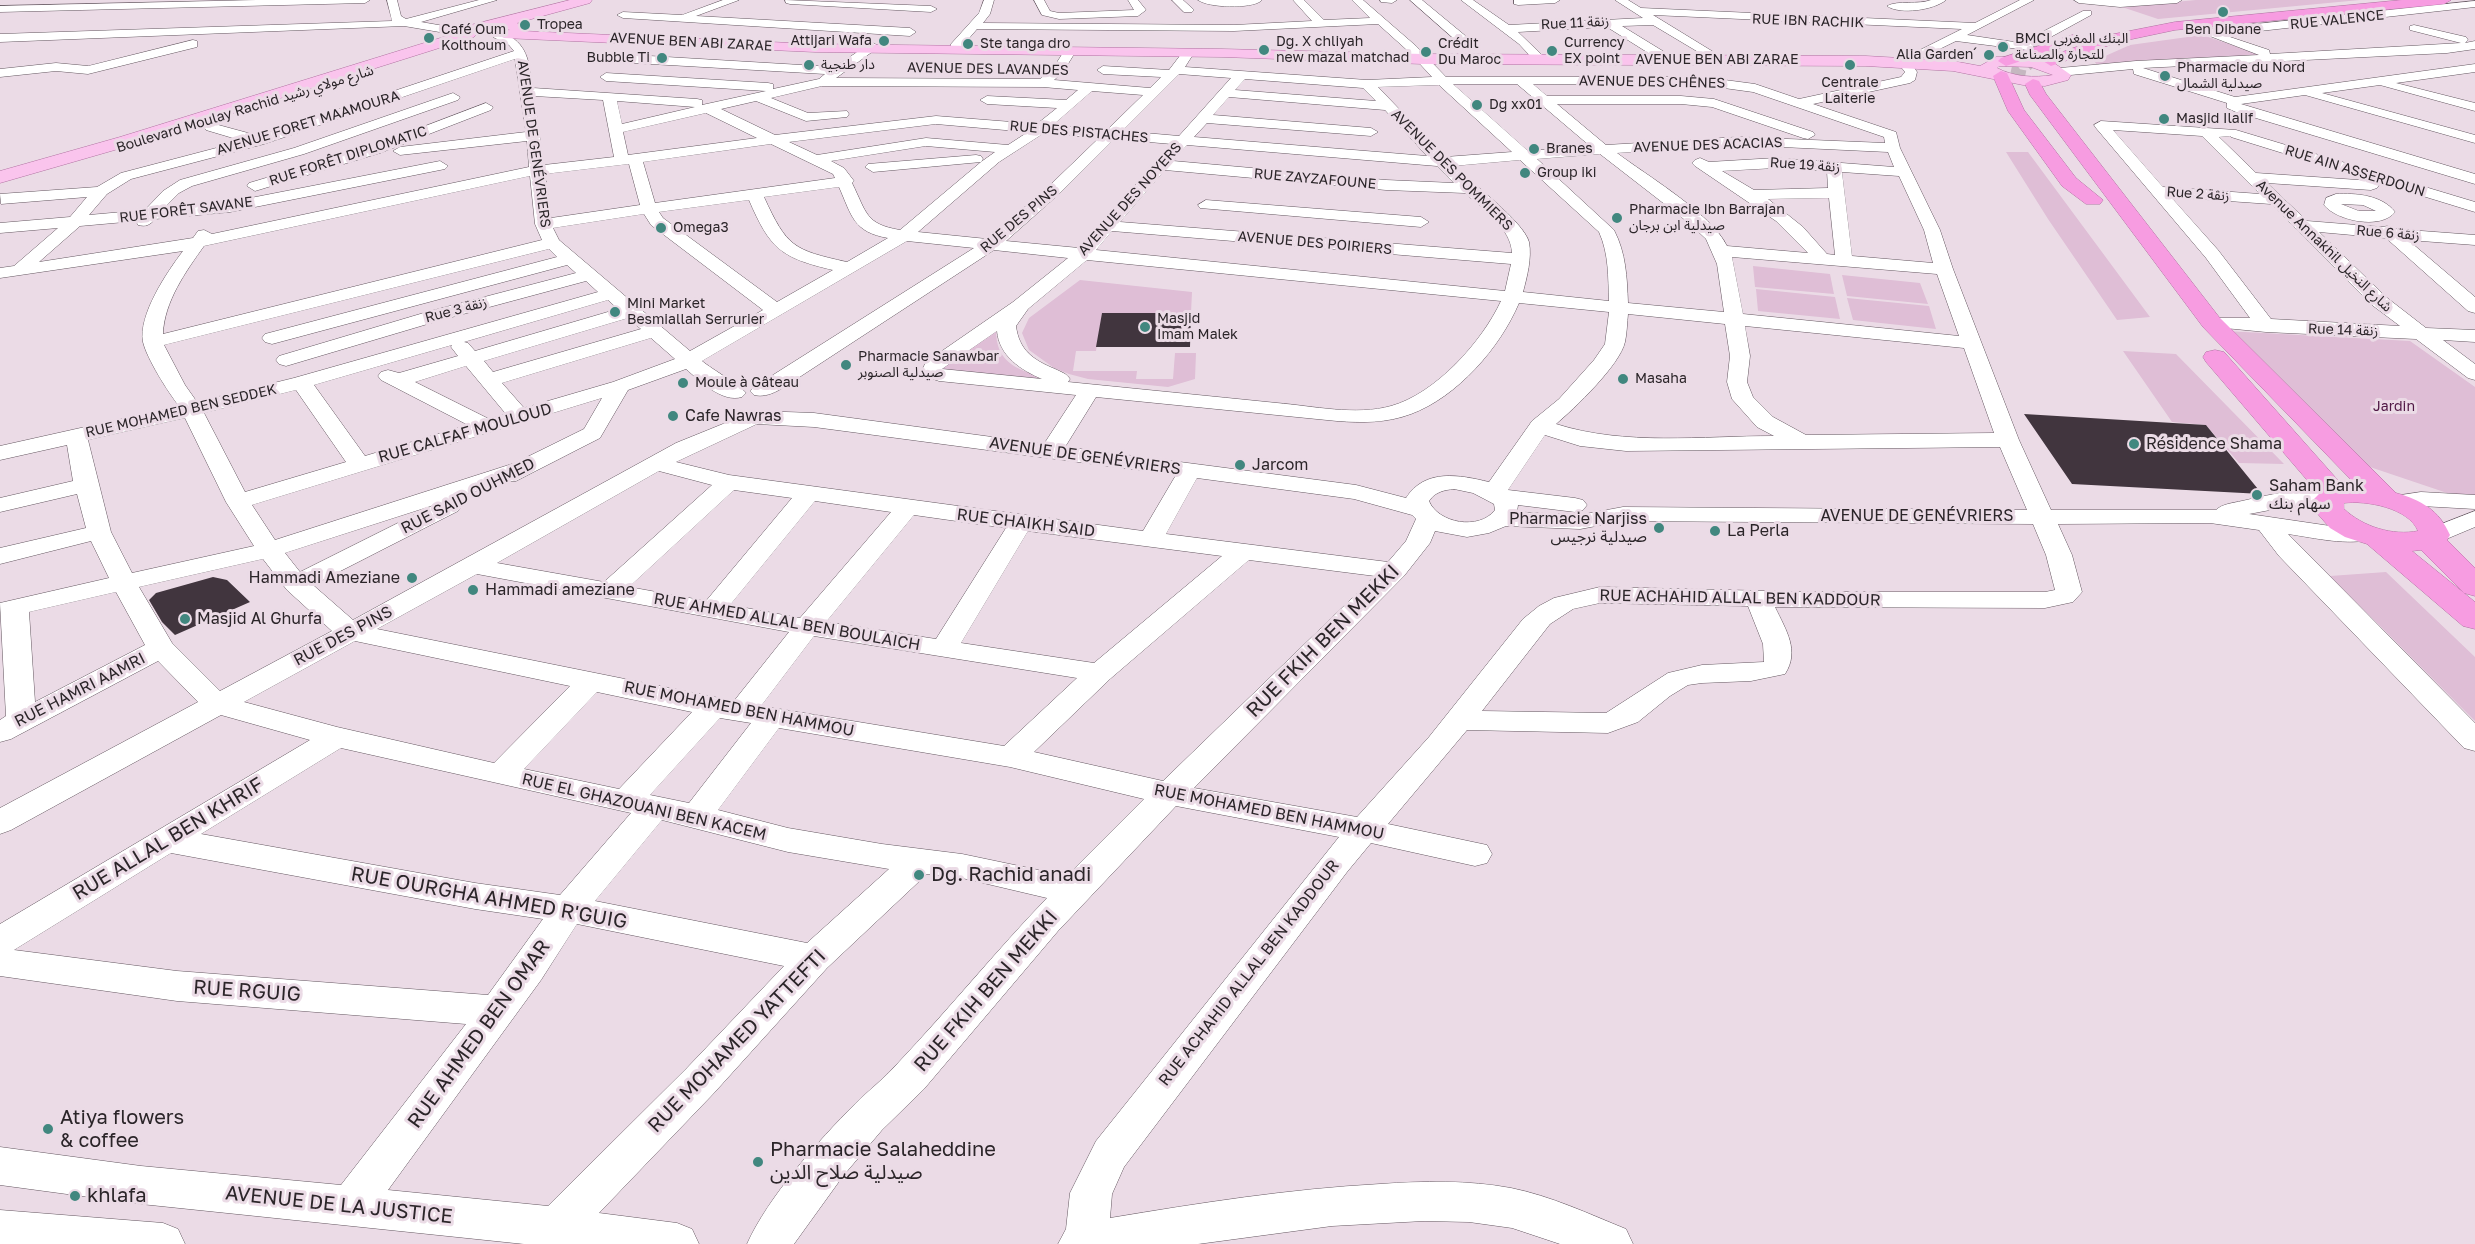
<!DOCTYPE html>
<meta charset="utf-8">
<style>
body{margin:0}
canvas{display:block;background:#ebdbe6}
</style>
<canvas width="2475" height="1244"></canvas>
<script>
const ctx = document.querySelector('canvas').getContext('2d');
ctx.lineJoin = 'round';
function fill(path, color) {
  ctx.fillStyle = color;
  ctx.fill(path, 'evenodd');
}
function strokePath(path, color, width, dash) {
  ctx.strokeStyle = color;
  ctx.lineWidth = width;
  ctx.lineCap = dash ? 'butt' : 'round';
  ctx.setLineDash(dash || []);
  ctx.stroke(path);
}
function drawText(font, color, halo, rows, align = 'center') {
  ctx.font = font + ' "Golos Text","Noto Sans Arabic",sans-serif';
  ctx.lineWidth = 6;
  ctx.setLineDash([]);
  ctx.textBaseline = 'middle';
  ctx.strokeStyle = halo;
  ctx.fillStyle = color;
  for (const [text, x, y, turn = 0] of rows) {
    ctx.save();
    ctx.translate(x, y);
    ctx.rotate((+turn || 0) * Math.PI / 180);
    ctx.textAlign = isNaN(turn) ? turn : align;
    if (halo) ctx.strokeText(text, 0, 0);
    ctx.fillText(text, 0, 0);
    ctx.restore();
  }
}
const green = new Path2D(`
 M2196,0H2360L2158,19L2122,7Z
 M2202,35L2271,58L2099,67L2094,61L2130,45Z
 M2006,152H2028L2150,317L2117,320L2048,219Z
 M1753,266L1830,274L1834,294L1755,287Z
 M1842,275L1920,283L1928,304L1847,296Z
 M1080,280L1192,292L1191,313H1102L1096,351H1076L1073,371H1137L1136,379H1173L1175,353H1196L1195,379L1168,387L1088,379L1069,374L1054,368L1029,350L1022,333L1029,318Z
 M1756,289L1835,297L1840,319L1758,311Z
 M1847,298L1929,306L1936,329L1853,320Z
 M996,330C996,365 1020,370 1048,379L1047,382L945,370L942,367Z
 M2226,331L2410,341L2475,387V496L2459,497L2364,465Z
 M2123,351L2176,354L2284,464L2239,463L2206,425L2172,422Z
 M2386,572L2475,657V721L2330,576Z`);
const building = new Path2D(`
 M1102,313H1191L1190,347H1096Z
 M2024,414L2206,425L2262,494L2072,484Z
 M213,577L227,580L250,602L175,635L162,622L149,600L156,593Z`);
const highwayTunnel = new Path2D(`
 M2016,83L2019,69L2034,58`);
const minor = new Path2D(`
 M257,0H370L365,3L0,12V6Z
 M387,0H397L401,16L406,19L479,0H497L421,22L473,31L475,33L469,37L404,26L0,42V34L392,21Z
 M723,0H739L696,16L910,28L916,32L910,36L623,18L617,15L623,12L682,15Z
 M785,0L931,6L937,9L931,12L790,4L786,3Z
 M984,0H994L990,14L983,23L1234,25L1312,21L1293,0H1304L1324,20L1370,18L1352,0H1363L1416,46L1446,77H1702L1755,84L1799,99L1901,77L1905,72L1898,63L1900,60L1962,29L1653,15L1720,56L1718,59H1710L1653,25L1622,26L1666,53L1668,56L1666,59H1658L1607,27L1518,32L1543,56L1537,60L1533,59L1519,44L1461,0H1473L1509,25L1643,18L1615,0H1628L1641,8L1975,23L2020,0H2034L1967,35L2021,43L2083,11H2091V15L2027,50L1956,41L1911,63L1917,72L1915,80L1910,83L1813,104L1896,132L1900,148L1940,230L1953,269L2019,440L2051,510H2216C2222,504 2233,503 2242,501C2274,494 2307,485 2339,493L2343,498L2339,503L2291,506L2249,514L2344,528L2366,527L2375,529L2378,534L2375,539C2346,546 2316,538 2288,534L2475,723V751L2464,748L2279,556L2259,530L2210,523L2058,524L2072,555L2082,592L2073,602L2045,608L1775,607C1786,630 1800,651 1785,674L1751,681L1702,683L1688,685L1670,696L1638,722L1608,733L1467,730L1388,824L1487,845L1492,854L1487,863L1475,866L1371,843L1347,872L1124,1167L1112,1194L1110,1218C1200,1203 1289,1189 1380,1184C1424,1181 1468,1180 1511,1188C1551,1196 1589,1214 1626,1229L1633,1244H1560L1512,1228L1469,1222L1424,1221L1332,1226L1198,1244H1058L1066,1229L1070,1193L1096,1141L1339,837L1176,806L1058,931L924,1089L882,1130L843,1176L794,1244H747C768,1197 819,1140 855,1104C869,1090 885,1078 898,1063C949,1009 996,951 1047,898L962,878L927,874L827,968L714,1093L599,1213L677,1223L692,1229L699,1244H524L141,1204L0,1185V1147L141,1166L341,1185L466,1024L177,1001L0,976V924L310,740L221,715L11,830L0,834V808L198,702L158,661L11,739L0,742V720L6,716L0,603L109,578L91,541L0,564V548L86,528L77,494L0,512V498L73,481L67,445L0,460V446L179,406C168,392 147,359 143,342C138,315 167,272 183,251L0,278V268L14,266L58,228L0,233V223L70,217L87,197L1,204L0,194L97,187L121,173L243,141L206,130L204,127L206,124L211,123L259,136L514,51L509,45L493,37V33C499,31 501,33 507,35C529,45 529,66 533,88L697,99L702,100V105L766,91L606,81L600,77L606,73L768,83L773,84V89L819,79L825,74L599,61L593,57L599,53L835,67L872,42L878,46L876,49L836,78L1040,79L1054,67L1066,48L1070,47L1076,51L1063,72L1054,80L1150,88L1161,77L1103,74L1097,70L1103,66L1169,70L1182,53L1186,52L1192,56L1185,67L1367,80L1432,77L1408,51L1378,24L1234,31L977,29L959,50H951V44L979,13ZM515,59L526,132L400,147L393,151L400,155L527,141L529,167L212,234L204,230L198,231L193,238L39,262L80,226L136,221L138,225C146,227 150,225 155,219L230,212L445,169L448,166L440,161L230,202L164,208L179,193L192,186L304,154L458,100L460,97L453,93L294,148L180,180L163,191L145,210L89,215L107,194L131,179L264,144ZM1179,74L1231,78L1179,136L1122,131ZM1245,79L1363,88L1376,101L1235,90ZM1453,84H1517L1590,146L1528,151ZM1533,84L1702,85L1753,92L1884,137L1885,143L1739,137L1606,145L1557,104H1681L1712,107L1803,138L1808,139L1815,135L1813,132L1714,99L1681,96H1547ZM1439,85L1512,152L1445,157L1378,87ZM822,86L1043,87L1078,90L1066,100L987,96L980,100L987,104L1057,108L1037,124L936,116L775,135L721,109L756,101L806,121L847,117L849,114L847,111L808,113L771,98ZM1092,91L1143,95L1107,130L1053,125ZM534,96L603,100L614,157L544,165ZM1229,97L1385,110L1427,156L1194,137L1207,123L1371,136L1378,132L1371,128L1213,115ZM617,101L695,107L622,124ZM706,113L757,138L628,155L623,132ZM936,124L1028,132L1008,145L926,138L817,155L789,142ZM1044,133L1099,138L1046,189L987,239L918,232L999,162ZM1114,139L1172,144L1079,248L1006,241L1058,195ZM771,144L833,174L835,178L655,203L643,162ZM1187,145L1437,166L1454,183L1386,180L1173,161ZM1739,145L1888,152L1894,167L1776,158L1709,162L1700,158L1695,160L1692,163L1695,166L1776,221L1808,253L1727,246C1712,214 1646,175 1617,153ZM926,146L995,152L981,162L983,159L981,156L976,155L868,164L865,167L873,172L981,162L900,230C865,224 867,213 852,183L854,181L844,168L831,161ZM1600,154L1689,223L1706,239L1717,264L1724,312L1628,303C1627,277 1626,253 1614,230L1537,159ZM1520,160L1599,232C1609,254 1608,277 1609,301L1523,292C1527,277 1532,258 1529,242C1524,222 1470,181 1453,166ZM629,164L640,205L551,218L545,174ZM1776,168L1827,171L1828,188L1754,190L1722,171ZM1165,170L1386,190L1465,193C1483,209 1511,228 1512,253L1120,222ZM1842,172L1899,176L1924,230L1933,263L1852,256ZM530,176L535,224L542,240L163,334C164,302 186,271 204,246ZM839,187C852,216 853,232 888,238L847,262C793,250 787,247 764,197ZM1829,198L1835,255L1827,254L1803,227L1768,199ZM749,200C770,249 781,258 833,270L777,302L663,218L659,212ZM644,214L651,225L763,310L690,351L559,240L553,228ZM1112,231L1511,264L1505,291L1096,250ZM907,241L974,248L754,387L750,391L754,395C770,399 785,386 798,378L994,250L1068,258L1013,302L926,362L921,372L924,376L939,381L1076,395L1044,444L814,413L758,411L750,413L676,443L353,620L313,585L458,511L462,506L458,501L451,499L504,482L516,481L600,438L628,390L686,369C700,381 722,403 742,397L746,393C740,385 713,370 702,361ZM549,249L557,257L265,334L262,338L265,342L272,344L567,265L576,273L427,312L279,356L276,360L279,364L286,366L441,320L586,281L598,292L294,378L197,402L185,385L164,345ZM1732,257L1937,274L1959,336L1743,314ZM1087,260L1501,301C1482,342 1435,394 1391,406C1356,416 1313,406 1277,403C1208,396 1138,389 1068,382L1070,379C1066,373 1061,372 1055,369C1033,360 1019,350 1016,326L1028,309ZM608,300L618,309L475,351L468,343L464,342ZM1519,303L1609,312L1605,344L1594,360L1559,399L1532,421L1489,482C1460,475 1425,468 1406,498L1356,485L1065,447L1096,397L1337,421C1362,423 1387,423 1411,414C1457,397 1500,348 1519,303ZM1628,314L1725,324L1730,356L1727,382L1732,399L1757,427L1774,436C1702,436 1625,446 1556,424C1574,409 1620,365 1625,342C1627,333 1627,323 1628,314ZM628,318L641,329L493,372L484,361ZM1745,326L1964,348L1994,433L1806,435L1773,417L1753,397L1747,382L1750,356ZM997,331C999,356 1021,370 1042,379L942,369ZM651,338L675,359L613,382L524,408L502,383ZM452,345L451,347L458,356L399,373L388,370L381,372L378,376L381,380L468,425L365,456L314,385ZM466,366L506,414L489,419L415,382ZM296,390L346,462L245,492L204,413ZM602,398L584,429L515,463L275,540L252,505ZM185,418L226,502L254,546L132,573L111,532L88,440ZM757,424L814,427L1176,475L1143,531L729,475L676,462ZM1545,435L1580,446L1626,451L2000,447L2027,510L1623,507L1580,515L1517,512L1518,505L1575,512L1583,510L1587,505L1583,500L1575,498L1508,490ZM659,471L712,485L604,582L497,563ZM1197,478L1354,499L1412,515L1416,519L1406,541L1388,562L1166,534ZM1454,489L1473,493L1494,504L1495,510C1479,531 1438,523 1429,501C1435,492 1444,490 1454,489ZM734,490L792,498L706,601L629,587ZM815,501L891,512L800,618L730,605ZM434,505L300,572L285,553ZM914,515L1006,528L936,639L826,622ZM1623,521L2033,524L2046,555L2055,590L2045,592H1812L1600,587L1554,598L1539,606L1523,619L1429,737L1357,817L1194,788L1404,576L1430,543L1435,531L1467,537L1489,533L1506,526L1580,529ZM1028,531L1222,556L1094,663L961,643ZM263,559L287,590L332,631L220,691L172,643L139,587ZM1249,560L1375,576L1163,781L1034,752L1110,679ZM477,574L789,632L734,701L377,629ZM116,592L145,645L35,702L29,612ZM1600,603L1748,606L1763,644L1764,662L1702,665L1668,673L1606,713L1482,711L1550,624L1573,609ZM814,636L1077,678L1004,746L761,706ZM355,641L570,686L494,763L337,727L244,702ZM597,692L692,712L619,789L524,769ZM720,718L751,723L689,803L650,795ZM779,728L1010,767L1144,799L1067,876L962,854L882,844L788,828L718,810ZM341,748L631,813L560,895L475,883L201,834ZM662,820L788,852L889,869L807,943L595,901ZM171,853L475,909L543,919L488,995L177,971L14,950ZM577,924L784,966L686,1069L548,1206L388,1190L541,980Z
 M1034,0H1044L1050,11L1059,13L1134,10L1128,0H1138L1146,10L1138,16L1059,19L1042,15Z
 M1172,0H1183L1194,10L1192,12H1184Z
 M1198,0H1261V1C1251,9 1208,8 1198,0Z
 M1380,0H1397L1392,3L1381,2Z
 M1410,0H1422L1468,38V44H1460Z
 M1514,0H1560L1555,3L1518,5L1514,4Z
 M1931,0H1946C1934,10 1900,15 1887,6C1898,0 1918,5 1931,0Z
 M2074,0H2182L2177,3L2120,7L2079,3Z
 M2475,1V7L2224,35L2269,50L2270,54L2461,43L2410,30V26L2414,25L2466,37L2468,40L2465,43L2475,41V49L2447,53L2143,68L2235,97L2475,64V72L2396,83L2475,103V111L2380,85L2322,93L2475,135V143L2305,95L2241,104L2475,174V184L2236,112L2227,108V103L2134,74L2133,69L2060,76L2054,72L2060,68L2136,61L2259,55L2202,33L2208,29Z
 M193,40L197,41V47L88,74L56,71L0,77V69L56,63L88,66Z
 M486,103L493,107L491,110L380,153L255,191L247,186L249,183L370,147Z
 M2101,121L2236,130L2475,202V212L2377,182L2379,185L2377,188L2371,190L2267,183L2307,221L2382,227L2388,226L2395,229L2475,235V245L2408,240L2475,297V313L2468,311L2386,238L2319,232L2386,297L2426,328L2475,330V342L2443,340L2475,364V380L2468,378L2416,339L2266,332L2204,326L2201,322L2204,318H2250L2206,258L2096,128L2094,125ZM2113,130L2202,136L2260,194L2163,187ZM2230,136L2231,137L2373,181L2256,173L2219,137ZM2171,197L2271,204L2372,305L2400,326L2271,319L2218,250Z
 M2336,194C2356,193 2382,195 2395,212C2381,230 2337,221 2324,205L2326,198ZM2341,204L2363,205L2376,211H2359Z
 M1206,200L1421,217L1429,222L1421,227L1200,208L1198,205Z
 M2421,492L2475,495V509L2421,506L2396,509L2388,507L2384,502L2388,497Z
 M2475,511V527L2444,540L2435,542L2426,540L2423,535L2426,530Z
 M0,1210L163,1223L178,1229L185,1244H0Z`);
const major = new Path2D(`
 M570,0H592L590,3L517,23L524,28L522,31L815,44L1222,49L1423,54L1866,56L1953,61L1980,66L1996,57H2022L2054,63L2071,75L2068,80L2045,86L2023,85L1953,71L1866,66L1423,64L1222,57L815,52L504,38L497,34L499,31L510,30C499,27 481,27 474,37L132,145L0,183V171L120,137L463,31L471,25ZM1999,66L2031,67L2053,75C2034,78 2014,77 1997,68Z`);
const highway = new Path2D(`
 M2402,0H2451L2444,4L2175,30L2118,42L2051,66L2043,61L2046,58L2109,35L2175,22Z
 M2073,35L2078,36L2080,39L2078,42L2006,66L1998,61L2001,58Z
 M2001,71L2007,73L2024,110L2076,178L2103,200L2100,204H2086L2062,186L2008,111L1993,76Z
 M2033,79L2039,81L2046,94L2219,317L2396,493C2421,500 2439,510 2450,535L2447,540L2475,568V596L2464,593L2421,550L2412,551L2475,602V629L2463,626L2367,544L2345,537L2330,528L2316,512L2312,501L2319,494L2206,362L2203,357L2206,352L2215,350L2224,352L2343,486H2357L2203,327L2030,95L2025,84ZM2344,503C2366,500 2409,508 2418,531C2393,536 2363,527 2344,509Z`);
const markers = [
 [2223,12,6,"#41877f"],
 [525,25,6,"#41877f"],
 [429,38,6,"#41877f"],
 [884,41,6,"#41877f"],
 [968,44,6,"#41877f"],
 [2003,47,6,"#41877f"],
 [1264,50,6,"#41877f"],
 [1552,51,6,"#41877f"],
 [1426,52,6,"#41877f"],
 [1989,55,6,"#41877f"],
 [662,58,6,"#41877f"],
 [809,65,6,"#41877f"],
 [1850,65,6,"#41877f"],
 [2165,76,6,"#41877f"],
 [1477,105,6,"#41877f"],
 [2164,119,6,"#41877f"],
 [1534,149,6,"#41877f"],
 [1525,173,6,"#41877f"],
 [1617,218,6,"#41877f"],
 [661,228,6,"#41877f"],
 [615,312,6,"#41877f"],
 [1145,327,6,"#41877f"],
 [846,365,6,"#41877f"],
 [1623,379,6,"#41877f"],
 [683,383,6,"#41877f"],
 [673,416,6,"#41877f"],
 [2134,444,6,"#41877f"],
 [1240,465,6,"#41877f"],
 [2257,495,6,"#41877f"],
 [1659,528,6,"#41877f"],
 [1715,531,6,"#41877f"],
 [412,578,6,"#41877f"],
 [473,590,6,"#41877f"],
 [185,619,6,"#41877f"],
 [919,875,6,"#41877f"],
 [48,1129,6,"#41877f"],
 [758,1162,6,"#41877f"],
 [75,1196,6,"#41877f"]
];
const farStreetnames = [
 ["RUE VALENCE",2337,20,-6],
 ["RUE IBN RACHIK",1808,21,2],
 ["Rue 11 زنقة",1575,23,-3],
 ["AVENUE BEN ABI ZARAE",691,42,3],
 ["AVENUE BEN ABI ZARAE",1717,60],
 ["AVENUE DES LAVANDES",988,69,1],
 ["AVENUE DES CHÊNES",1652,82,1],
 ["Boulevard Moulay Rachid شارع مولاي رشيد",245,109,-17],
 ["AVENUE FORET MAAMOURA",308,123,-17],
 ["RUE DES PISTACHES",1079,132,5],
 ["AVENUE DE GENÉVRIERS",534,144,82],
 ["AVENUE DES ACACIAS",1708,145,-2],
 ["RUE FORÊT DIPLOMATIC",348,156,-18],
 ["Rue 19 زنقة",1805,165,4],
 ["AVENUE DES POMMIERS",1452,170,45],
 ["RUE AIN ASSERDOUN",2355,171,17],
 ["RUE ZAYZAFOUNE",1315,179,5],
 ["Rue 2 زنقة",2198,194,4],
 ["AVENUE DES NOYERS",1130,199,-48],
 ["RUE FORÊT SAVANE",186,210,-7],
 ["RUE DES PINS",1019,219,-40],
 ["Rue 6 زنقة",2388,233,5],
 ["AVENUE DES POIRIERS",1315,243,5],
 ["Avenue Annakhil شارع النخيل",2324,246,44],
 ["Rue 3 زنقة",456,310,-15],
 ["Rue 14 زنقة",2343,330,2],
 ["RUE MOHAMED BEN SEDDEK",181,411,-13]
];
const farPoinames = [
 ["Tropea",537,25],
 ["Café Oum",441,30],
 ["Kolthoum",441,46],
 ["Ben Dibane",2223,30,"center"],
 ["BMCI البنك المغربي",2015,39],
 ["للتجارة والصناعة",2015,55],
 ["Attijari Wafa",872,41,"right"],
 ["Dg. X chliyah",1276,42],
 ["new mazal matchad",1276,58],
 ["Currency",1564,43],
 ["EX point",1564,59],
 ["Ste tanga dro",980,44],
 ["Crédit",1438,44],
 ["Du Maroc",1438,60],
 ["Alia Garden´",1977,55,"right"],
 ["Bubble Ti",650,58,"right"],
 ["دار طنجية",821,65],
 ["Pharmacie du Nord",2177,68],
 ["صيدلية الشمال",2177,84],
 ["Centrale",1850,83,"center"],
 ["Laiterie",1850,99,"center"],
 ["Dg xx01",1489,105],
 ["Masjid Ilalif",2176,119],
 ["Branes",1546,149],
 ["Group iki",1537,173],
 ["Pharmacie Ibn Barrajan",1629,210],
 ["صيدلية ابن برجان",1629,226],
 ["Omega3",673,228],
 ["Mini Market",627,304],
 ["Besmiallah Serrurier",627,320],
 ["Masjid",1157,319],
 ["Imam Malek",1157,335],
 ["Pharmacie Sanawbar",858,357],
 ["صيدلية الصنوبر",858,373],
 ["Masaha",1635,379],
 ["Moule à Gâteau",695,383]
];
const farParknames = [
 ["Jardin",2394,407]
];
const poiNames = [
 ["Cafe Nawras",685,416],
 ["Résidence Shama",2146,444],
 ["Jarcom",1252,465],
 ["Saham Bank",2269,486],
 ["سهام بنك",2269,504],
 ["Pharmacie Narjiss",1647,519,"right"],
 ["صيدلية نرجيس",1647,537,"right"],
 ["La Perla",1727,531],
 ["Hammadi Ameziane",400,578,"right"],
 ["Hammadi ameziane",485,590],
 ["Masjid Al Ghurfa",197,619]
];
const streetNames = [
 ["RUE CALFAF MOULOUD",465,433,-16],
 ["AVENUE DE GENÉVRIERS",1085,456,8],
 ["RUE SAID OUHMED",468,496,-27],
 ["AVENUE DE GENÉVRIERS",1917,516],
 ["RUE CHAIKH SAID",1026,523,7],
 ["RUE ACHAHID ALLAL BEN KADDOUR",1740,598,1],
 ["RUE AHMED ALLAL BEN BOULAICH",787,622,10],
 ["RUE DES PINS",343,636,-28],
 ["RUE HAMRI AAMRI",80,690,-27],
 ["RUE MOHAMED BEN HAMMOU",739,709,11],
 ["RUE EL GHAZOUANI BEN KACEM",644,807,13],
 ["RUE MOHAMED BEN HAMMOU",1269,812,11],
 ["RUE ACHAHID ALLAL BEN KADDOUR",1249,973,-52]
];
const nearStreetnames = [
 ["RUE FKIH BEN MEKKI",1323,641,-45],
 ["RUE ALLAL BEN KHRIF",168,839,-31],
 ["RUE OURGHA AHMED R'GUIG",489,898,10],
 ["RUE RGUIG",247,991,4],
 ["RUE FKIH BEN MEKKI",986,991,-49],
 ["RUE AHMED BEN OMAR",479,1034,-54],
 ["RUE MOHAMED YATTEFTI",737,1041,-46],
 ["AVENUE DE LA JUSTICE",339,1205,6]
];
const nearPoinames = [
 ["Dg. Rachid anadi",931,875],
 ["Atiya flowers",60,1118],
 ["& coffee",60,1141],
 ["Pharmacie Salaheddine",770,1150],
 ["صيدلية صلاح الدين",770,1173],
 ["khlafa",87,1196]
];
fill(green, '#dfbed6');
fill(building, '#41353e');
strokePath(highwayTunnel, '#c5b7c0', 15, [15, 8]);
strokePath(minor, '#645760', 1);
strokePath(major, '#b072a1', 1);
strokePath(highway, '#b072a1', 1);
fill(minor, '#fff');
fill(major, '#fac4ed');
fill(highway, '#f79ce1');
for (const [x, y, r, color] of markers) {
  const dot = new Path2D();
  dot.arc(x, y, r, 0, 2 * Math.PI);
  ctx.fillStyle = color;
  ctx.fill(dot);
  strokePath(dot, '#ebdbe6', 2);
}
drawText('14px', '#2b2529', '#ebdbe6', farStreetnames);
drawText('14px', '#2b2529', '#ebdbe6', farPoinames, 'left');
drawText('14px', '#4f1744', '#ebdbe6', farParknames);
drawText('16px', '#2b2529', '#ebdbe6', poiNames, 'left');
drawText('16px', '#2b2529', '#ebdbe6', streetNames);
drawText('20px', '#2b2529', '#ebdbe6', nearStreetnames);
drawText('20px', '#2b2529', '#ebdbe6', nearPoinames, 'left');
</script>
